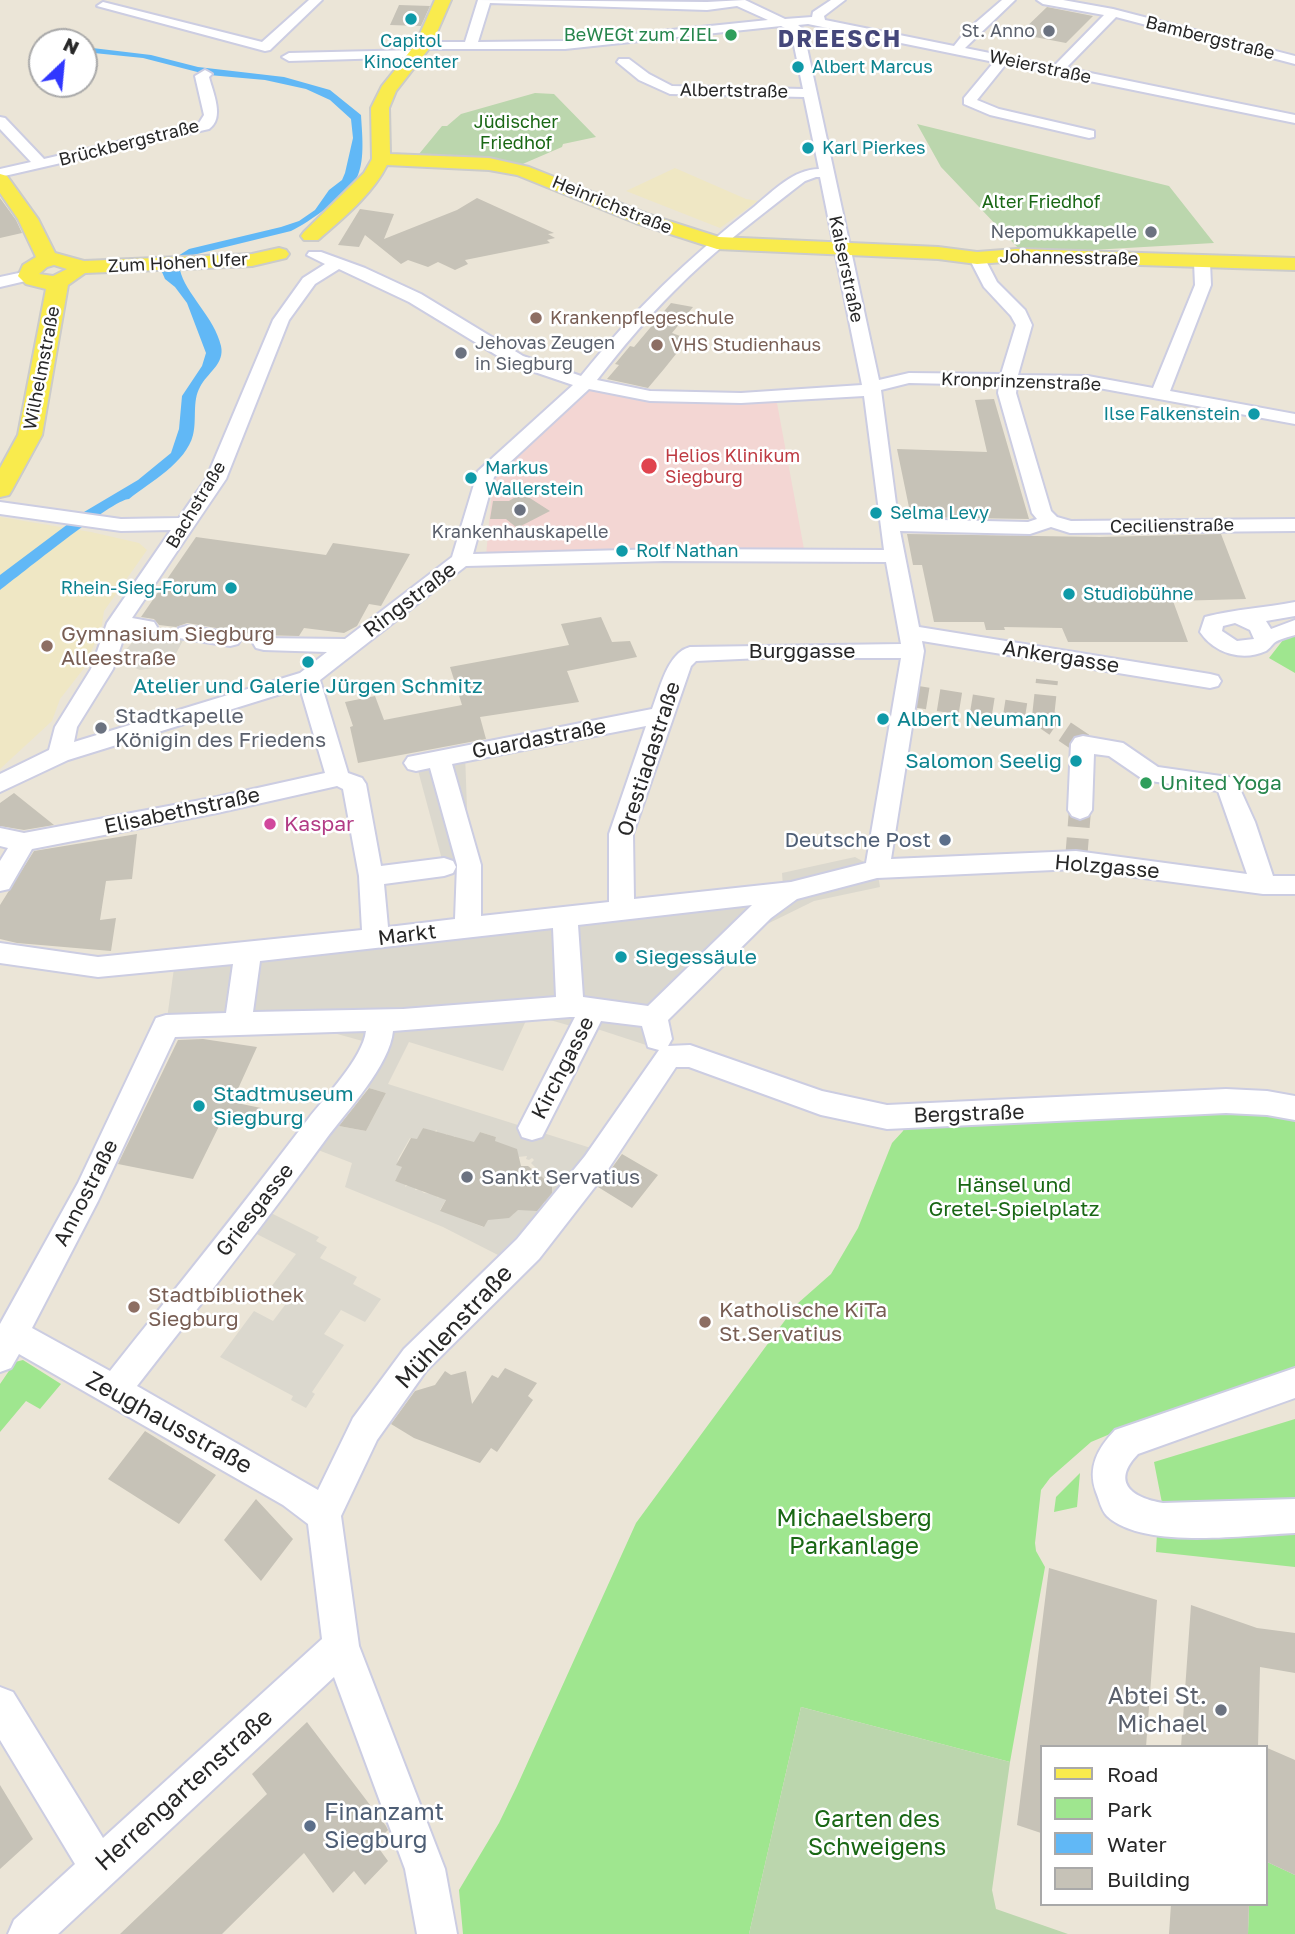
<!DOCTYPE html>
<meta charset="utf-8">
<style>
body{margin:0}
#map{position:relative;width:1295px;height:1934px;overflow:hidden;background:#ebe5d7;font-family:"Golos Text",sans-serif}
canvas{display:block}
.legend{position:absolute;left:1040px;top:1745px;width:228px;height:161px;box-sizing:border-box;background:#fff;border:2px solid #a9a9a9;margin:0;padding:9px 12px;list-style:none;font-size:21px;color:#272727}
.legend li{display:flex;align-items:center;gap:14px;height:35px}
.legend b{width:35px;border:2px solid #a9a9a9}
.north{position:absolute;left:28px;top:28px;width:70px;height:70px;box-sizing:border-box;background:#fff;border:2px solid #a9a9a9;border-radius:50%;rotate:26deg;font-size:19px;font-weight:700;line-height:28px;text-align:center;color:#272727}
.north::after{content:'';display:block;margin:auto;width:24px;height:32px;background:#3037ff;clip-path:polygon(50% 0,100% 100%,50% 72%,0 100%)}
</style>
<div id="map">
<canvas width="1295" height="1934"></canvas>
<ul class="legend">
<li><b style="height:9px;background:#f9eb4d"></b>Road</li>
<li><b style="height:19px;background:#9fe68f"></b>Park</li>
<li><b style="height:19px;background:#61b8f6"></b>Water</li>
<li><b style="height:19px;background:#c6c2b7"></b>Building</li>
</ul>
<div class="north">N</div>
</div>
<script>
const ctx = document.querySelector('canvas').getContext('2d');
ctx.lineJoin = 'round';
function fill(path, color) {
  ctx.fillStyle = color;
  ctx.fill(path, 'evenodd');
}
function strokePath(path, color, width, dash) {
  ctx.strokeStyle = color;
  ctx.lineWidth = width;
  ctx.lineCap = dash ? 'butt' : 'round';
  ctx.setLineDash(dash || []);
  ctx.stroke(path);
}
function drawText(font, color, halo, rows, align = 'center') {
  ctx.font = font + ' "Golos Text",sans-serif';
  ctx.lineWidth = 5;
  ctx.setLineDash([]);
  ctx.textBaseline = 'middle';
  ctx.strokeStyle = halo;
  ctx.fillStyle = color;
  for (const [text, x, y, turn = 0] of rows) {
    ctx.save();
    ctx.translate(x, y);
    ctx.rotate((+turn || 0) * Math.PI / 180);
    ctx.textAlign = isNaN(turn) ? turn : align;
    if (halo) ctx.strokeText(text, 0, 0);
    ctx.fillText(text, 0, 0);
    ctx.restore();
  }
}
const education = new Path2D(`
 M675,168L746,199L758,201L720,228L626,191Z
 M0,517L91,532L139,543L147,550L104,611L102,625L85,667L60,699L52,721L0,769Z`);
const medical = new Path2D(`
 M587,390L649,401L777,403L804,549L486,556L493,480Z`);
const green = new Path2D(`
 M1295,636V673L1269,658L1283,640Z
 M1245,1110L1295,1113V1376L1134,1424L1091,1442L1050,1478L1041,1490L1035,1543L1036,1551L1045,1567L1010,1762L801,1707L749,1934H463L459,1890L499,1823L517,1786L636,1523L797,1304L831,1274L858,1228L892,1143L903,1131L906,1122Z
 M23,1360L61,1384L40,1409L26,1401L0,1432V1384L15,1362Z
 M1295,1419V1501L1162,1503L1154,1462Z
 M1080,1473L1077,1507L1054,1512L1056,1497Z
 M1295,1529V1567L1156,1552L1157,1533Z
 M1265,1861L1295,1875V1934H1248L1249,1904H1265Z`);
const cemetery = new Path2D(`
 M535,93L554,94L596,137L563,144L562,147L518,166L419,154L442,126H447L461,114Z
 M917,124L1169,186L1214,243L1074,251L1020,250L941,167Z
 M801,1707L1010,1762L992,1890L996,1909L1068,1934H749Z`);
const plaza = new Path2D(`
 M146,627L187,633L172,661L164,666L140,670L128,665L122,654Z
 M465,753L469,865L444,867L416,763Z
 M855,857L877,869L880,887L814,901L759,928L646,1045L585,1025L578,1028L529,1014L503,1071L409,1042L388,1084L594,1149L526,1228L498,1255L443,1227L345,1187L352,1163L305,1145L377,1045L330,1032L166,1026L175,961L783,886L782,873ZM362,1086L386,1093L366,1131L339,1126ZM423,1128L433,1132L437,1130L436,1133L443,1136L447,1134V1137L451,1138L455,1136L454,1139L463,1141L467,1140L474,1145L480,1132L496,1137L490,1150L518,1153V1157L527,1156L526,1159L529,1160L532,1158L534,1160L531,1163L536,1168L531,1172L541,1181L544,1179L547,1181L552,1190L544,1201L547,1203L512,1211L514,1214L505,1215V1218L490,1212L483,1227L440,1210L447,1198L440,1195L438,1198L436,1194L424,1193L419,1189L415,1190L416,1187L408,1185L405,1187L406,1184L395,1181L403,1167L397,1165L398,1159L410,1138L418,1140Z
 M259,1207L319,1237L316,1241L327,1247L320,1258L357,1277L353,1284L381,1299L365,1322L341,1310L324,1334L344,1345L312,1392L315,1394L306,1408L291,1400L293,1396L220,1357L254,1311L273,1321L291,1297L271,1287L296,1254L243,1227Z`);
const water = new Path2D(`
 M84,47L151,55L198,67L284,77L330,90L361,115C362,133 365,158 358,175C351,193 308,223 291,231L193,255L180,270C185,293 215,318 221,346C225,364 207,373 200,387C192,401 197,420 193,435C186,463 150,482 129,499C113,499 19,576 0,590V575L84,512L138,480L171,453L179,429L182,396L202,366L206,353L187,303L175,287L165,279L162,272L178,256L189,249L281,227L299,221L315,210L329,190L342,180L345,173L353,138L351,119L330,100L306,89L265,80L209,75L143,58L84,52Z`);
const building = new Path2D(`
 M399,5L430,6L421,26L390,25Z
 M1047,7L1093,16L1066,43L1019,34Z
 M0,198L16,220L22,233L0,238Z
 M477,198L554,233L548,234L555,238L547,240L550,243L465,260L468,264L455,270L438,262L428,267L408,260L401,264L365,235L359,247L338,245L360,209L394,214L384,239L457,210Z
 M671,303L693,307L672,333L688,339L664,369L648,388L607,379L619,365L615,364L630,346L634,347Z
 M994,399L1029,519L911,517L897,449L987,452L975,400Z
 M522,493L550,511L517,528L506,519H490L493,501H509Z
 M907,534L1100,537L1221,534L1246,599L1173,601L1188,642H1068L1062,628L1004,627L1005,630H986L984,622H934L922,565H913Z
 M196,537L326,555L333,543L410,554L381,606L369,604L357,626L344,633L304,628L299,636L257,635L187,623L176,627L159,625L154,619L141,617Z
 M601,617L612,642L630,641L637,657L567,671L579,702L480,717L486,739L358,763L350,727L353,726L345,702L375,696L384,720L462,705L450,667L569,645L561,624Z
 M14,793L54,825L24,830L0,826V803Z
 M137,834L132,879L106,881L100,920L116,918L111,951L17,943L0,939V905L34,851Z
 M203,1039L257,1047L232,1102L261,1108L254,1123L224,1116L193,1179L118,1164L178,1040Z
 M369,1088L386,1093L366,1131L339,1126Z
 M423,1128L474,1142L480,1132L496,1137L495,1141L517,1149L521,1166H528L552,1185V1193L537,1211L518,1210L509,1218L488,1220L484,1227L440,1211L446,1200L395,1181L402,1167L396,1165L411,1138L417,1139Z
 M622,1154L658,1175L632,1208L598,1187Z
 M505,1368L537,1383L528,1396L533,1400L497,1452L491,1448L480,1463L414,1438L391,1424L415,1391L435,1385L445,1371L451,1375L466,1371L472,1404L492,1375L498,1378Z
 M145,1431L216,1475L179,1524L108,1479Z
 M256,1499L293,1539L261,1581L224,1540Z
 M1049,1568L1157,1600L1146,1747H1041V1833L1017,1825Z
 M1191,1605L1257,1628L1295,1633V1673L1260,1667L1258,1747H1181Z
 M307,1722L386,1826L388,1830L375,1843L388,1861L365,1885L354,1871L333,1893L304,1853L222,1934H120L267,1794L252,1774Z
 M1265,1747L1295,1760V1875L1265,1861Z
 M0,1785L33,1839L0,1869Z
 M1171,1904H1249L1248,1934H1169Z`);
const minorTunnel = new Path2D(`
 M906,695L1043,717L1083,744
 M1043,717L1047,680
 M1076,860L1080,810`);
const minor = new Path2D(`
 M309,0H322L270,50L265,51L97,6L103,2L262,42Z
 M478,0L707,2L745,0L785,19L812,17L813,12L831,0H845L824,16L825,20L954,46L966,31L1002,0H1015L965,48L1054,66L1104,15L1043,4L1037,0H1063L1113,9L1295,56V64L1116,17L1066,68L1295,115V123L1006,64L977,100L999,109L1094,131V137L1089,138L990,115L964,104V98L994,62L808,24L798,25L803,29L879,380L909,373L1001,374L1016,325L1011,316L984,287L969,258L977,253L983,255L997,282L1025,310L1032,325L1018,375L1088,376L1153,388L1195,285L1194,262L1202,257L1210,262L1211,285L1170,391L1295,414V424L1088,386L1017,385L1016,393L1051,511L1057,517L1071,521L1295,519V531L1070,533L1051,527L1030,534L900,531L919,627L1210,674L1218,676L1221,681L1218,686L1210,688L922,641L924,651L891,859L1076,851L1247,874L1218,791L1144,780L1109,756L1094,754L1092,810L1088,816L1080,819L1072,816L1068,810L1071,744L1075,738L1083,736L1123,743L1158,767L1235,778L1255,822L1273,876H1295V894H1263L1076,869L877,878L797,899L771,918L668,1020L672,1039L668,1046L690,1045L822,1091L887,1105L1226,1089L1267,1091L1295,1096V1120L1267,1115L1226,1113L887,1129L821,1115L689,1067H676L605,1174L539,1259L426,1371L377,1440L341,1516L359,1646L445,1869L457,1934H417L405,1869L334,1677L58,1934H8L14,1920L75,1864L0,1740V1687L13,1692L103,1838L322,1639L308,1524L283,1505L19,1354L11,1368L0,1372V1324L78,1183L156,1018L166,1015L226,1013L233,964L98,977L0,963V943L98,957L362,930L359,876L343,789L337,786L217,813L32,849L9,889L0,891V861L8,848L0,846V828L24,833L217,797L325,773L300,688L68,760L0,792V774L49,750L55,727L91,669L107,623L171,530L121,531L0,514V502L121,519L179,518L206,479L273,320L303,278L325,264L307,255L309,252H321L365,268L421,294L523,356L581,376C635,309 687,259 755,206C773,191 794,169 819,169L804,97L670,94L639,80L617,62L619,59H629L649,74L672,86L803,89L791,31L781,26L565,49H418V43L423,42H465ZM490,3L707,10L737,6L768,20L565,41L478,42ZM816,177H820L862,385L741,393L650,391L597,380C621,349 646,319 674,291C714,250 760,216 805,181ZM339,269L409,302L511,364L573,385L478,471L452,557L345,639L256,638L253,643L256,648L264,650L327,652L300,673L74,742L77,727L113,669L126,631L146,634L154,632L157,627L154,622L132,618L226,479L289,320L315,284ZM909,383L999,385L998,393L1032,513L1037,519L1028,522L898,519L881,390ZM589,389L650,401L741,403L864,396L884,550L664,549L473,554L494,477ZM664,561L886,562L901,644L690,647C667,653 660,689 652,709L408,757L404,763L408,769L416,771L430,768L457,865L455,919L388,927L384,884L444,876L453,873L456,867L453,861L444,858L381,866L366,784L362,778L348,773L320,680L466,566ZM761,658H901L866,863L791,882L634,899L633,834L691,666L696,661ZM646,726L609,834V902L481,916V865L452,764ZM752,905L648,1006L583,997L578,925ZM553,928L556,997L403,1009L253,1012L260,961ZM570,1017H575L518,1128L522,1137L532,1140L542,1137L601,1021L642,1026L648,1047L659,1050L585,1156L517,1239L404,1349L353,1418L318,1490L137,1386C201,1304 265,1223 326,1139C347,1111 390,1065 393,1031ZM366,1031C363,1058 324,1098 308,1119C243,1205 176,1288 110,1371L32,1328L98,1201L175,1037Z
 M416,50L422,54L421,57L289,61L282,57L289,53Z
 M205,70L212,74L209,77C213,93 225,118 209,129L0,177V169L31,162L0,129V117L5,118L44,159L199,123L204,115L195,76Z
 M28,271L36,276L34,279L0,287V277Z
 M1295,602V616L1266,621L1271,629L1295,620V635C1289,637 1279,639 1274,643C1271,646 1269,649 1266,651C1242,662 1214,653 1200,632L1205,617C1235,609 1265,608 1295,602ZM1235,623L1250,630L1254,639L1237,641L1222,631L1223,626Z
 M187,626L238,634L241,639L238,644L230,646L179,638L176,633L179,628Z
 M1295,1368V1398L1138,1454C1110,1483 1133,1498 1163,1503L1295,1499V1533C1246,1535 1143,1550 1107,1516C1101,1510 1099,1499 1096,1492C1087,1467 1098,1448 1115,1430Z`);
const major = new Path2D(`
 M435,0H451L431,46L396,91L389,108L390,154L489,158L529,167L650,215L719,237L938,247L977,252L1017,249L1295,258V270L1017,261L977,264L938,259L717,249L636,223L517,175L489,170L387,165C372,195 343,218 318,240H304L301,236L304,232L364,173L372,159L371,108L382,86L415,45Z
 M0,174L7,176L38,219L55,253L84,261L252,254L279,248L286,250L289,254L286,258L252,266L85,273L68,285L42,435L12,490L9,495L0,497V468L18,435L46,289L26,284L18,276L23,265L36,257L18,219L0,193ZM54,265L67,269L53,276L39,274L47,267Z`);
const markers = [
 [411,19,7,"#0f9aa8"],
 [1049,31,7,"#6b7280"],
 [731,35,7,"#2e9e5b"],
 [798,67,7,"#0f9aa8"],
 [808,148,7,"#0f9aa8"],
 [1151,232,7,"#6b7280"],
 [536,318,7,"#8d6e63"],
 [657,345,7,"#8d6e63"],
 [461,353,7,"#6b7280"],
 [1254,414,7,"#0f9aa8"],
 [649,466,9,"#e0444e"],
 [471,478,7,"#0f9aa8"],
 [520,510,7,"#6b7280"],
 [876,513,7,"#0f9aa8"],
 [622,551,7,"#0f9aa8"],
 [231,588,7,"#0f9aa8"],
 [1069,594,7,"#0f9aa8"],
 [47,646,7,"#8d6e63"],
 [308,662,7,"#0f9aa8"],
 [883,719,7,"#0f9aa8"],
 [101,728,7,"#6b7280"],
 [1076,761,7,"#0f9aa8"],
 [1146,783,7,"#2e9e5b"],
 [270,824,7,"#d1479c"],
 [945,840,7,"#5c6f8a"],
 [621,957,7,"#0f9aa8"],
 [199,1106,7,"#0f9aa8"],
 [467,1177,7,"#6b7280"],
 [134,1307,7,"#8d6e63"],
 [705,1322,7,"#8d6e63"],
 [1221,1710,7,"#6b7280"],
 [310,1826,7,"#5c6f8a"]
];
const farWorshipnames = [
 ["St. Anno",1035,31],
 ["Nepomukkapelle",1137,232],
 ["Jehovas Zeugen",475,343,"left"],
 ["in Siegburg",475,364,"left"],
 ["Krankenhauskapelle",520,532,"center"]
];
const farLeisurenames = [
 ["BeWEGt zum ZIEL",717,35]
];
const farStreetnames = [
 ["Bambergstraße",1210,38,14],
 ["Weierstraße",1040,67,12],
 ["Albertstraße",734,91,1],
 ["Brückbergstraße",129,143,-14],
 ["Heinrichstraße",612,205,22],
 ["Johannesstraße",1069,258,1],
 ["Zum Hohen Ufer",178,263,-3],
 ["Kaiserstraße",846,269,78],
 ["Wilhelmstraße",42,368,-79],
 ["Kronprinzenstraße",1021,382,2],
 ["Bachstraße",196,505,-59],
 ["Cecilienstraße",1172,526,-1]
];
const farCulturenames = [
 ["Capitol",411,41,"center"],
 ["Kinocenter",411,62,"center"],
 ["Albert Marcus",812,67],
 ["Karl Pierkes",822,148],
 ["Ilse Falkenstein",1240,414,"right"],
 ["Markus",485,468],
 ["Wallerstein",485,489],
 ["Selma Levy",890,513],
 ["Rolf Nathan",636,551],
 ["Rhein-Sieg-Forum",217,588,"right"],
 ["Studiobühne",1083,594]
];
const farParknames = [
 ["Jüdischer",516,122],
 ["Friedhof",516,143],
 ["Alter Friedhof",1041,202]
];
const farEducationnames = [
 ["Krankenpflegeschule",550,318],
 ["VHS Studienhaus",671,345]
];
const farHealthnames = [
 ["Helios Klinikum",665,456],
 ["Siegburg",665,477]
];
const streetNames = [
 ["Ringstraße",410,600,-37],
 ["Burggasse",802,651],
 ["Ankergasse",1061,657,9],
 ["Guardastraße",539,739,-11],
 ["Orestiadastraße",649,759,-72],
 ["Elisabethstraße",182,811,-12],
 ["Holzgasse",1107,867,5],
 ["Markt",407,935,-7],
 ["Kirchgasse",563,1068,-63],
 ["Bergstraße",969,1114,-2],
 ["Annostraße",86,1193,-63],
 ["Griesgasse",255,1210,-52]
];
const educationNames = [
 ["Gymnasium Siegburg",61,634],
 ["Alleestraße",61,658],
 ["Stadtbibliothek",148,1295],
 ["Siegburg",148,1319],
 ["Katholische KiTa",719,1310],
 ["St.Servatius",719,1334]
];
const cultureNames = [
 ["Atelier und Galerie Jürgen Schmitz",308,686,"center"],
 ["Albert Neumann",897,719],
 ["Salomon Seelig",1062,761,"right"],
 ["Siegessäule",635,957],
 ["Stadtmuseum",213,1094],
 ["Siegburg",213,1118]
];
const worshipNames = [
 ["Stadtkapelle",115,716],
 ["Königin des Friedens",115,740],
 ["Sankt Servatius",481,1177]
];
const leisureNames = [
 ["United Yoga",1160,783]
];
const hotelNames = [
 ["Kaspar",284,824]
];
const serviceNames = [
 ["Deutsche Post",931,840]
];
const parkNames = [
 ["Hänsel und",1014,1185],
 ["Gretel-Spielplatz",1014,1209]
];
const farDistrictnames = [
 ["DREESCH",840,40]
];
const nearStreetnames = [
 ["Mühlenstraße",454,1327,-47],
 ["Zeughausstraße",169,1423,29],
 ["Herrengartenstraße",184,1790,-42]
];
const nearParknames = [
 ["Michaelsberg",854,1518],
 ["Parkanlage",854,1546],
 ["Garten des",877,1819],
 ["Schweigens",877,1847]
];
const nearWorshipnames = [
 ["Abtei St.",1207,1696],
 ["Michael",1207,1724]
];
const nearServicenames = [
 ["Finanzamt",324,1812],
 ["Siegburg",324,1840]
];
fill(education, '#efe7c4');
fill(medical, '#f3d6d3');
fill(green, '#9fe68f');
fill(cemetery, '#bbd6ad');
fill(plaza, '#dbd8ce');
fill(water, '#61b8f6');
fill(building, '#c6c2b7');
strokePath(minorTunnel, '#c4bfb4', 22, [22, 11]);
strokePath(minor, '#cccde2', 4);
strokePath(major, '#cbcbcb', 4);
fill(minor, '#fff');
fill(major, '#f9eb4d');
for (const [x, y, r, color] of markers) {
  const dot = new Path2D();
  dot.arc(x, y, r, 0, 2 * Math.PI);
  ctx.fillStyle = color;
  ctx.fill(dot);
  strokePath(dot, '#fff', 2.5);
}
drawText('18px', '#5b616d', '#fff', farWorshipnames, 'right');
drawText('18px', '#27864d', '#fff', farLeisurenames, 'right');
drawText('18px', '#272727', '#fff', farStreetnames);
drawText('18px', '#0d838f', '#fff', farCulturenames, 'left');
drawText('18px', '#196714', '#fff', farParknames);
drawText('18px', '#785e54', '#fff', farEducationnames, 'left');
drawText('18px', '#be3a42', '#fff', farHealthnames, 'left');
drawText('21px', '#272727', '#fff', streetNames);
drawText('21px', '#785e54', '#fff', educationNames, 'left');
drawText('21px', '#0d838f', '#fff', cultureNames, 'left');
drawText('21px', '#5b616d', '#fff', worshipNames, 'left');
drawText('21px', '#27864d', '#fff', leisureNames, 'left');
drawText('21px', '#b23c85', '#fff', hotelNames, 'left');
drawText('21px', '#4e5e75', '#fff', serviceNames, 'right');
drawText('21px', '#196714', '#fff', parkNames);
ctx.letterSpacing = '2px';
drawText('bold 23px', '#45477a', '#fff', farDistrictnames);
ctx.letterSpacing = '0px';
drawText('24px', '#272727', '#fff', nearStreetnames);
drawText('24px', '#196714', '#fff', nearParknames);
drawText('24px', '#5b616d', '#fff', nearWorshipnames, 'right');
drawText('24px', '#4e5e75', '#fff', nearServicenames, 'left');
</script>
